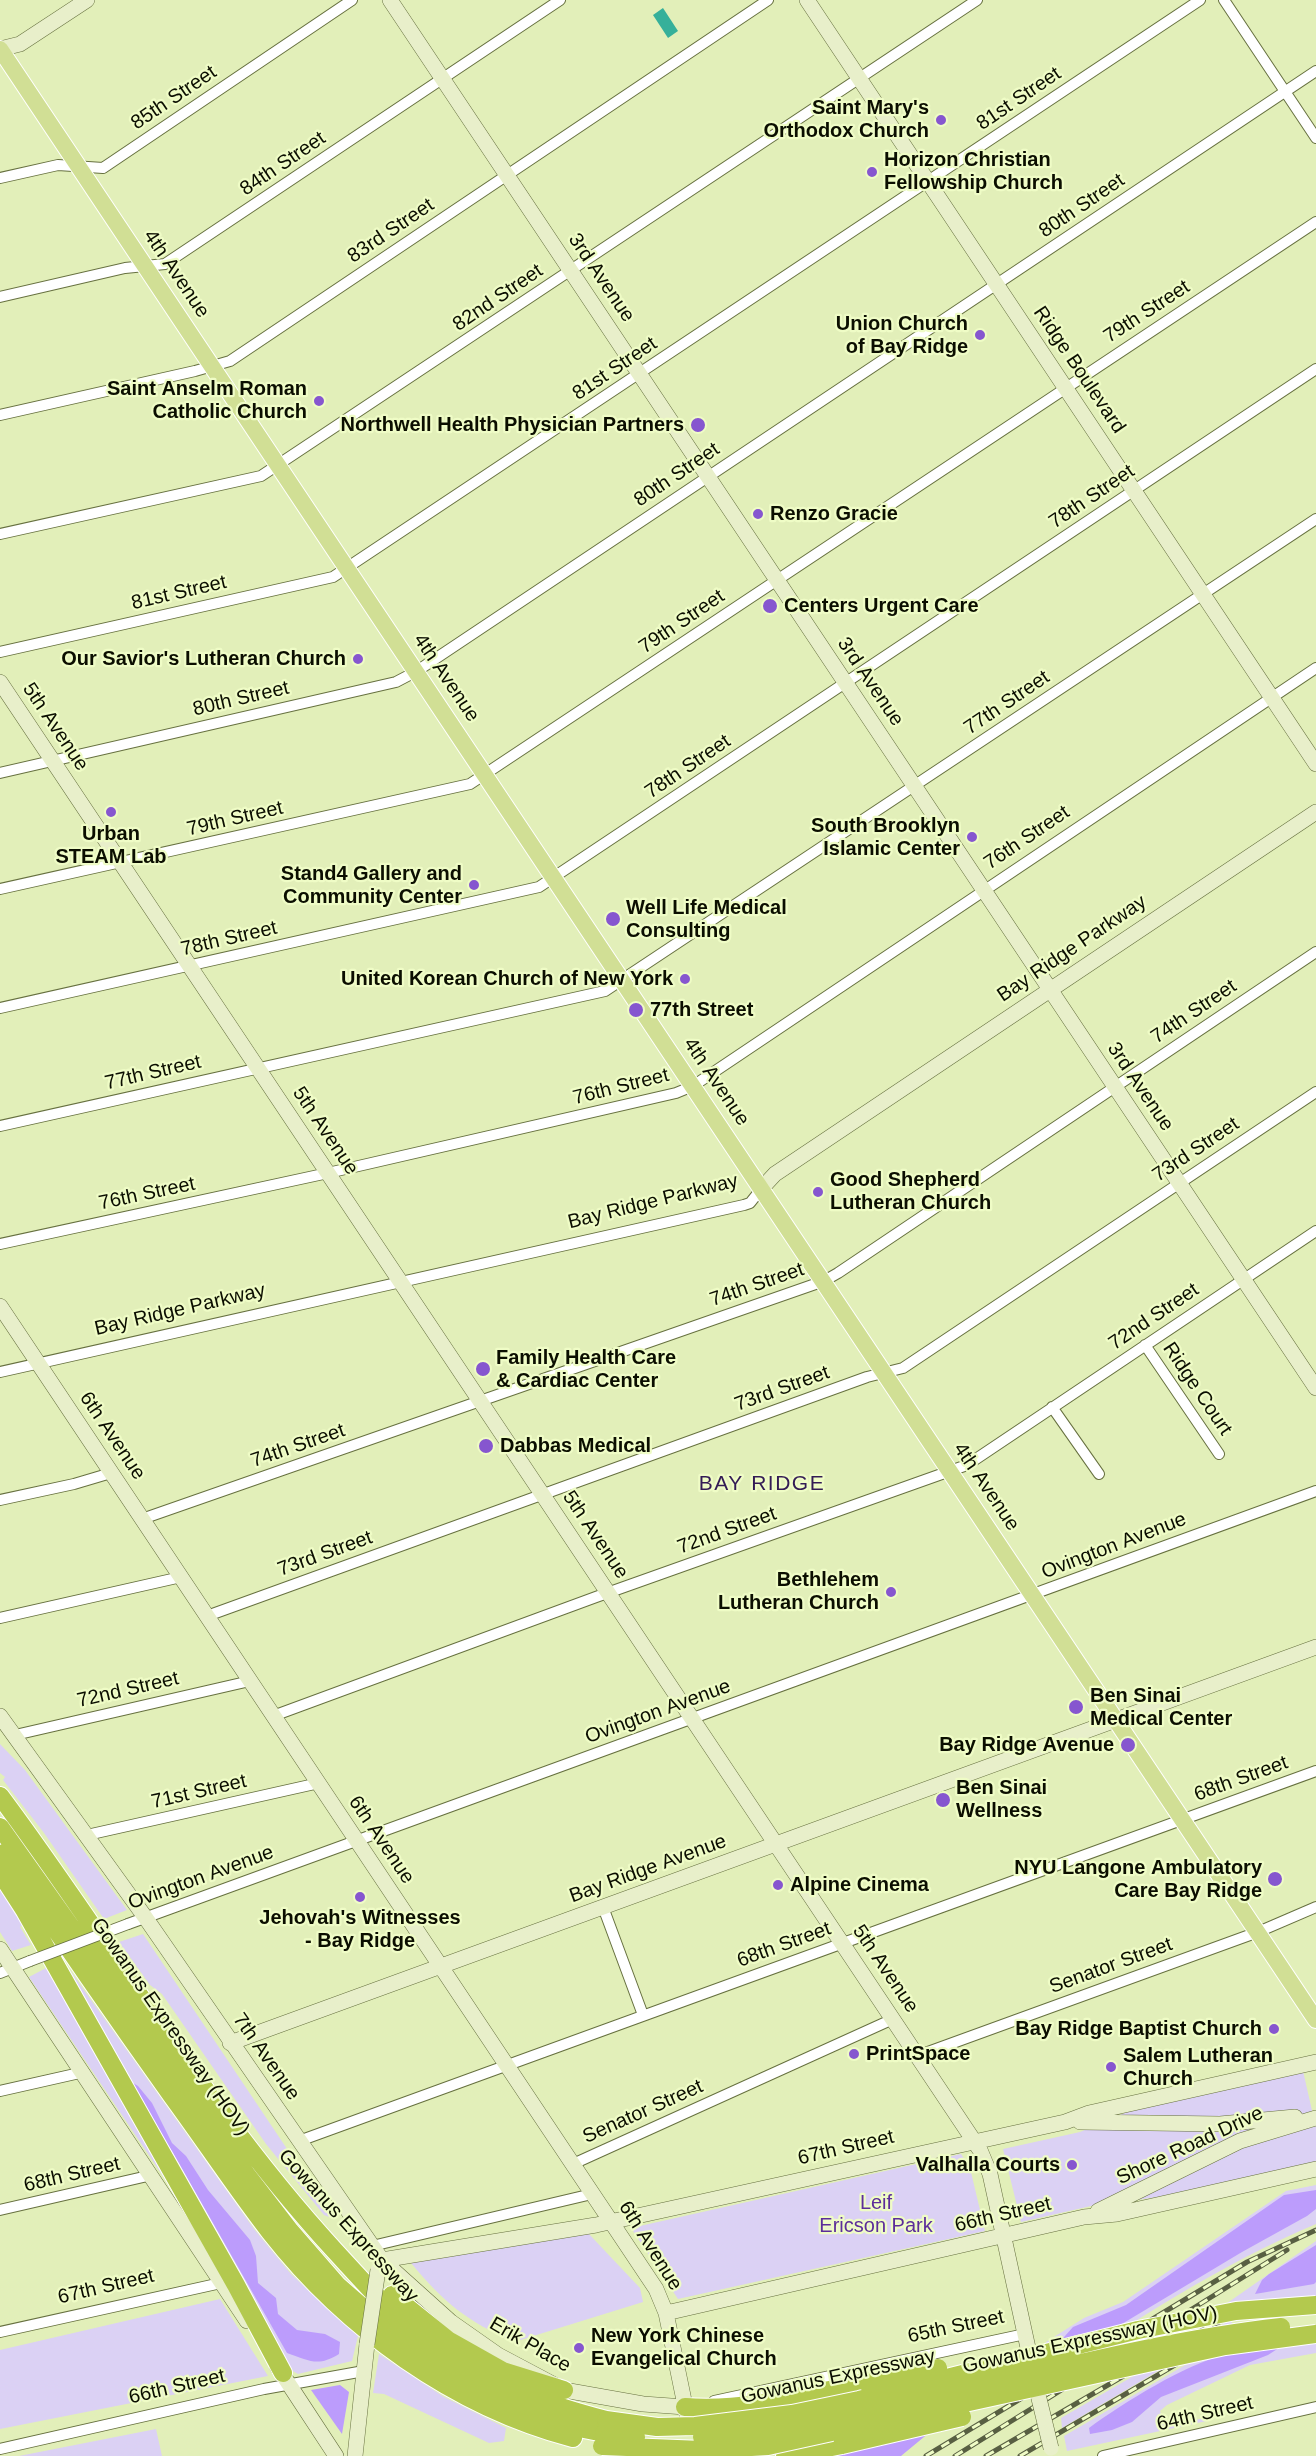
<!DOCTYPE html>
<style>
body{margin:0}
canvas{display:block;background:#e2efb9}
</style>
<canvas width="1316" height="2456"></canvas>
<script>
const ctx = document.querySelector('canvas').getContext('2d');
ctx.lineJoin = 'round';
function fill(path, color) {
  ctx.fillStyle = color;
  ctx.fill(path, 'evenodd');
}
function strokePath(path, color, width, dash) {
  ctx.strokeStyle = color;
  ctx.lineWidth = width;
  ctx.lineCap = dash ? 'butt' : 'round';
  ctx.setLineDash(dash || []);
  ctx.stroke(path);
}
function drawText(font, color, halo, rows, align = 'center') {
  ctx.font = font + ' Helvetica,sans-serif';
  ctx.lineWidth = 4.5;
  ctx.setLineDash([]);
  ctx.textBaseline = 'middle';
  ctx.strokeStyle = halo;
  ctx.fillStyle = color;
  for (const [text, x, y, turn = 0] of rows) {
    ctx.save();
    ctx.translate(x, y);
    ctx.rotate((+turn || 0) * Math.PI / 180);
    ctx.textAlign = isNaN(turn) ? turn : align;
    if (halo) ctx.strokeText(text, 0, 0);
    ctx.fillText(text, 0, 0);
    ctx.restore();
  }
}
const green = new Path2D(`
 M0,1744L25,1770L127,1910L104,1919L44,1833L3,1780L5,1777L0,1773Z
 M0,1887L23,1924L20,1927L31,1945L12,1951L0,1932Z
 M143,1934L334,2219L324,2215L266,2144L162,1994L150,1985L119,1942Z
 M64,1962L254,2229L291,2274L358,2336L352,2361L298,2374L291,2370L263,2326Z
 M46,1968L77,2017L173,2191L29,1977Z
 M1303,2071L1316,2128V2162L1158,2197L1091,2206L1021,2222L1003,2149L1080,2132L1132,2110Z
 M961,2154L970,2168L985,2231L678,2299L631,2228Z
 M1316,2185V2224C1223,2263 1136,2320 1052,2375L1046,2342L1084,2318L1123,2302L1286,2191Z
 M588,2233L640,2288L643,2302L514,2342C467,2321 444,2303 411,2263Z
 M1316,2241V2304L1213,2313Z
 M220,2299L268,2376L0,2429V2350Z
 M1230,2320L1234,2326L1062,2428L1061,2418Z
 M1233,2337L1316,2338V2353L1250,2365L1167,2405L1160,2411L1165,2427L1204,2418L1207,2421L1067,2451L1064,2436Z
 M379,2354L444,2397L506,2428L504,2441L489,2443L384,2394L373,2393Z
 M156,2429L162,2456H19Z`);
const forest = new Path2D(`
 M130,2081L138,2086L152,2103L172,2143L186,2156L208,2190L250,2240L256,2256L258,2283L276,2298L278,2314L297,2330L325,2334L340,2342L339,2354C318,2367 310,2361 287,2353L172,2151L148,2118Z
 M1316,2190V2209L1307,2216L1242,2252L1055,2364L1049,2354L1073,2327L1126,2305L1284,2195Z
 M1316,2245V2282L1314,2284L1255,2294L1262,2280L1269,2274Z
 M1285,2344L1268,2355L1161,2397L1132,2422L1112,2430L1090,2434L1089,2428C1126,2401 1183,2366 1226,2354C1245,2349 1266,2347 1285,2344Z
 M340,2385L349,2392L342,2434L311,2390Z
 M930,2432L901,2456H811Z`);
const water = new Path2D(`
 M663,8L678,31L668,38L653,15Z`);
const street = new Path2D(`
 M1224,0L1316,138
 M0,178L58,165L103,168L352,0
 M0,297L125,268L165,264L560,0
 M0,415L195,371L230,361L768,0
 M0,534L261,476L977,0
 M0,652L333,577L1200,0
 M0,773L396,682L417,671L1316,71
 M0,889L470,784L1316,222
 M0,1008L539,887L1316,369
 M0,1126L605,991L1316,519
 M0,1244L328,1173L676,1093L693,1086L1316,668
 M1145,1345L1219,1454
 M0,1372L744,1205L750,1203L762,1188
 M1052,1407L1099,1474
 M0,1500L74,1484L111,1473
 M142,1519L824,1281L838,1273L1316,952
 M207,1616L867,1377L903,1368L1316,1092
 M0,1618L181,1577
 M273,1716L596,1597L967,1465L1316,1231
 M15,1735L250,1681
 M87,1835L319,1783
 M603,1907L643,2015
 M128,1924L1316,1491
 M0,1973L30,1961
 M917,2056L1258,1932L1316,1907
 M0,2091L84,2072
 M299,2141L1316,1771
 M573,2164L893,2019
 M0,2210L152,2175
 M372,2246L592,2194
 M0,2332L221,2283
 M714,2401L1025,2334
 M0,2449L264,2389L364,2371
 M1103,2456L1316,2407`);
const secondary = new Path2D(`
 M390,0L1316,1388
 M807,0L1316,764
 M0,49L20,44L87,0
 M0,682L980,2150L990,2174L1030,2357
 M762,1188L775,1174L1316,812
 M0,1306L656,2289L666,2313L687,2415
 M0,1716L145,1917L382,2260L451,2322L498,2355L564,2390L643,2404L685,2407
 M0,1949L247,2321
 M230,2043L1316,1647
 M1080,2122L1220,2124L1295,2117
 M1098,2211L1240,2141L1316,2118
 M382,2260L596,2225L1065,2122L1089,2113L1316,2062
 M666,2313L1084,2217L1117,2214L1316,2169
 M277,2366L336,2456
 M355,2456L367,2344`);
const primary = new Path2D(`
 M0,49L1316,2020`);
const highway = new Path2D(`
 M0,1796C113,1947 207,2112 335,2251C370,2289 407,2332 451,2359C501,2389 550,2405 606,2420
 M0,1827L246,2174L290,2231L337,2285L394,2335L488,2395L569,2426L604,2433
 M4,1853C59,1935 115,2016 172,2096C205,2141 236,2188 270,2232C346,2329 455,2407 573,2438
 M0,1872L25,1911L236,2285L283,2373
 M392,2295L448,2340L503,2371L564,2390
 M685,2407C746,2412 807,2394 866,2382
 M785,2456L842,2445`);
const rail = new Path2D(`
 M926,2456L1247,2262L1316,2230
 M955,2456L1287,2250
 M986,2456L1206,2328L1235,2315
 M1020,2456L1214,2342L1238,2331`);
const streetBridge = new Path2D(`
 M30,1961L128,1924`);
const secondaryBridge = new Path2D(`
 M367,2344L378,2270
 M1034,2378L1051,2448`);
const highwayBridge = new Path2D(`
 M866,2382L938,2368
 M606,2420L657,2427L695,2426L792,2414L859,2400L1138,2330L1236,2311L1316,2305
 M604,2433L636,2437
 M702,2437C772,2433 840,2419 908,2403C1032,2376 1155,2341 1281,2327
 M842,2445L962,2417
 M602,2446L702,2450L768,2446L1225,2346L1316,2334`);
const markers = [
 [941,120,6,"#8656cf"],
 [872,172,6,"#8656cf"],
 [980,335,6,"#8656cf"],
 [319,401,6,"#8656cf"],
 [698,425,8,"#8656cf"],
 [758,514,6,"#8656cf"],
 [770,606,8,"#8656cf"],
 [358,659,6,"#8656cf"],
 [111,812,6,"#8656cf"],
 [972,837,6,"#8656cf"],
 [474,885,6,"#8656cf"],
 [613,919,8,"#8656cf"],
 [685,979,6,"#8656cf"],
 [636,1010,8,"#8656cf"],
 [818,1192,6,"#8656cf"],
 [483,1369,8,"#8656cf"],
 [486,1446,8,"#8656cf"],
 [891,1592,6,"#8656cf"],
 [1076,1707,8,"#8656cf"],
 [1128,1745,8,"#8656cf"],
 [943,1800,8,"#8656cf"],
 [1275,1879,8,"#8656cf"],
 [778,1885,6,"#8656cf"],
 [360,1897,6,"#8656cf"],
 [1274,2029,6,"#8656cf"],
 [854,2054,6,"#8656cf"],
 [1111,2067,6,"#8656cf"],
 [1072,2165,6,"#8656cf"],
 [579,2348,6,"#8656cf"]
];
const streetNames = [
 ["85th Street",174,98,-34],
 ["81st Street",1019,99,-34],
 ["84th Street",283,164,-34],
 ["80th Street",1082,206,-34],
 ["83rd Street",391,231,-34],
 ["4th Avenue",176,274,56],
 ["3rd Avenue",601,278,56],
 ["82nd Street",498,298,-34],
 ["79th Street",1147,312,-33],
 ["81st Street",615,369,-34],
 ["Ridge Boulevard",1079,370,56],
 ["80th Street",677,475,-34],
 ["78th Street",1092,497,-34],
 ["81st Street",179,593,-13],
 ["79th Street",682,622,-34],
 ["4th Avenue",446,678,56],
 ["3rd Avenue",870,682,56],
 ["80th Street",241,699,-13],
 ["77th Street",1007,703,-34],
 ["5th Avenue",55,727,56],
 ["78th Street",688,767,-34],
 ["79th Street",235,819,-13],
 ["76th Street",1027,838,-34],
 ["78th Street",229,939,-13],
 ["Bay Ridge Parkway",1072,949,-34],
 ["74th Street",1194,1012,-34],
 ["77th Street",153,1073,-13],
 ["4th Avenue",716,1082,56],
 ["76th Street",621,1087,-14],
 ["3rd Avenue",1140,1087,56],
 ["5th Avenue",325,1131,56],
 ["73rd Street",1196,1150,-34],
 ["76th Street",147,1194,-12],
 ["Bay Ridge Parkway",653,1202,-14],
 ["74th Street",757,1285,-19],
 ["Bay Ridge Parkway",180,1310,-13],
 ["72nd Street",1154,1317,-34],
 ["73rd Street",782,1389,-20],
 ["Ridge Court",1197,1389,56],
 ["6th Avenue",112,1436,56],
 ["74th Street",298,1446,-19],
 ["4th Avenue",986,1487,56],
 ["72nd Street",727,1531,-20],
 ["5th Avenue",595,1535,56],
 ["Ovington Avenue",1114,1546,-21],
 ["73rd Street",325,1554,-20],
 ["72nd Street",128,1690,-13],
 ["Ovington Avenue",658,1712,-20],
 ["68th Street",1241,1779,-20],
 ["71st Street",199,1792,-13],
 ["6th Avenue",381,1840,56],
 ["Bay Ridge Avenue",648,1869,-20],
 ["Ovington Avenue",201,1878,-20],
 ["68th Street",784,1945,-20],
 ["Senator Street",1111,1966,-20],
 ["5th Avenue",885,1969,56],
 ["Gowanus Expressway (HOV)",170,2027,55],
 ["7th Avenue",266,2057,55],
 ["Senator Street",643,2112,-24],
 ["Shore Road Drive",1190,2146,-25],
 ["67th Street",846,2148,-13],
 ["68th Street",72,2175,-13],
 ["66th Street",1003,2215,-13],
 ["Gowanus Expressway",348,2226,48],
 ["6th Avenue",650,2246,58],
 ["67th Street",106,2287,-13],
 ["65th Street",956,2327,-12],
 ["Gowanus Expressway (HOV)",1090,2340,-12],
 ["Erik Place",530,2345,30],
 ["Gowanus Expressway",838,2377,-12],
 ["66th Street",177,2387,-13],
 ["64th Street",1205,2414,-13]
];
const poiNames = [
 ["Saint Mary's",929,108,"right"],
 ["Orthodox Church",929,131,"right"],
 ["Horizon Christian",884,160],
 ["Fellowship Church",884,183],
 ["Union Church",968,324,"right"],
 ["of Bay Ridge",968,347,"right"],
 ["Saint Anselm Roman",307,389,"right"],
 ["Catholic Church",307,412,"right"],
 ["Northwell Health Physician Partners",684,425,"right"],
 ["Renzo Gracie",770,514],
 ["Centers Urgent Care",784,606],
 ["Our Savior's Lutheran Church",346,659,"right"],
 ["South Brooklyn",960,826,"right"],
 ["Islamic Center",960,849,"right"],
 ["Urban",111,834,"center"],
 ["STEAM Lab",111,857,"center"],
 ["Stand4 Gallery and",462,874,"right"],
 ["Community Center",462,897,"right"],
 ["Well Life Medical",626,908],
 ["Consulting",626,931],
 ["United Korean Church of New York",673,979,"right"],
 ["77th Street",650,1010],
 ["Good Shepherd",830,1180],
 ["Lutheran Church",830,1203],
 ["Family Health Care",496,1358],
 ["& Cardiac Center",496,1381],
 ["Dabbas Medical",500,1446],
 ["Bethlehem",879,1580,"right"],
 ["Lutheran Church",879,1603,"right"],
 ["Ben Sinai",1090,1696],
 ["Medical Center",1090,1719],
 ["Bay Ridge Avenue",1114,1745,"right"],
 ["Ben Sinai",956,1788],
 ["Wellness",956,1811],
 ["NYU Langone Ambulatory",1262,1868,"right"],
 ["Care Bay Ridge",1262,1891,"right"],
 ["Alpine Cinema",790,1885],
 ["Jehovah's Witnesses",360,1918,"center"],
 ["- Bay Ridge",360,1941,"center"],
 ["Bay Ridge Baptist Church",1262,2029,"right"],
 ["PrintSpace",866,2054],
 ["Salem Lutheran",1123,2056],
 ["Church",1123,2079],
 ["Valhalla Courts",1060,2165,"right"],
 ["New York Chinese",591,2336],
 ["Evangelical Church",591,2359]
];
const parkNames = [
 ["Leif",876,2203],
 ["Ericson Park",876,2226]
];
const neighbourhoodNames = [
 ["BAY RIDGE",762,1484]
];
fill(green, '#dbd1f4');
fill(forest, '#bc9cfc');
fill(water, '#36b09a');
strokePath(street, '#677140', 12);
strokePath(secondary, '#677140', 16);
strokePath(primary, '#fff', 18);
strokePath(highway, '#fff', 20);
strokePath(street, '#fff', 10);
strokePath(secondary, '#e8efca', 15);
strokePath(primary, '#d1df95', 16);
strokePath(highway, '#b3c94e', 18);
strokePath(rail, '#585f42', 5);
strokePath(rail, '#effcc6', 3, [9]);
strokePath(streetBridge, '#677140', 12, []);
strokePath(secondaryBridge, '#677140', 16, []);
strokePath(highwayBridge, '#fff', 20, []);
strokePath(streetBridge, '#fff', 10);
strokePath(secondaryBridge, '#e8efca', 15);
strokePath(highwayBridge, '#b3c94e', 18);
for (const [x, y, r, color] of markers) {
  const dot = new Path2D();
  dot.arc(x, y, r, 0, 2 * Math.PI);
  ctx.fillStyle = color;
  ctx.fill(dot);
  strokePath(dot, '#effcc6', 2);
}
drawText('20px', '#0b0e00', '#effcc6', streetNames);
drawText('bold 20px', '#0b0e00', '#effcc6', poiNames, 'left');
drawText('20px', '#5c2d9a', '#effcc6', parkNames);
ctx.letterSpacing = '1.5px';
drawText('21px', '#331b55', '#effcc6', neighbourhoodNames);
ctx.letterSpacing = '0px';
</script>
